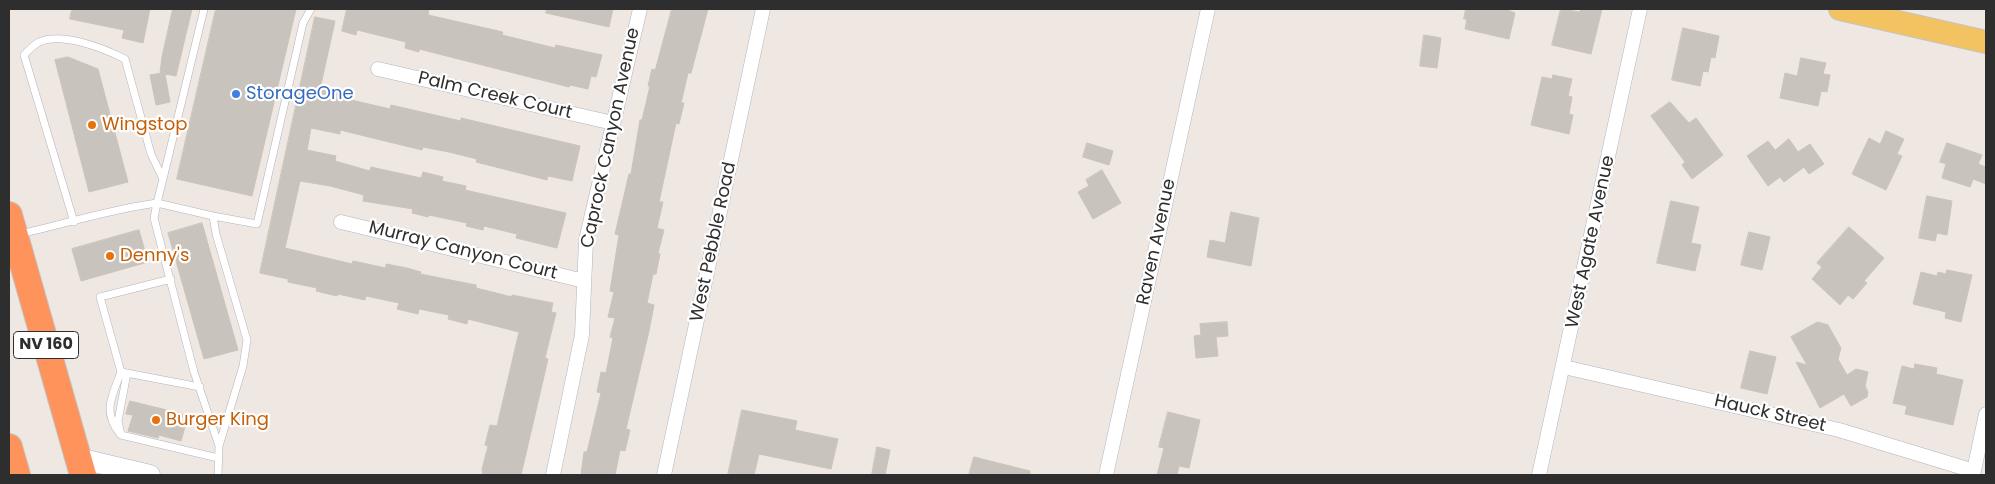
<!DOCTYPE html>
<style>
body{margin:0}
#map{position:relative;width:1995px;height:484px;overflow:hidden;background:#efe7e1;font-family:Poppins,sans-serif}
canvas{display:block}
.frame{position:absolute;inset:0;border:10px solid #2e2e2e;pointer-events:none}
</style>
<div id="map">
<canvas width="1995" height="484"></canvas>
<div class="frame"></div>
</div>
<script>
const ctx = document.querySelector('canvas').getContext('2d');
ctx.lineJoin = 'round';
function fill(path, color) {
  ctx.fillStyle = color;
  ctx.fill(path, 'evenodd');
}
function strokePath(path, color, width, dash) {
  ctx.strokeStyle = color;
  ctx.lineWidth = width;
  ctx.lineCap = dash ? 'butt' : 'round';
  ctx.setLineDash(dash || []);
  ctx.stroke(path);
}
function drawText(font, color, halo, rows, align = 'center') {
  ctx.font = font + ' Poppins,sans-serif';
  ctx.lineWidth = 4.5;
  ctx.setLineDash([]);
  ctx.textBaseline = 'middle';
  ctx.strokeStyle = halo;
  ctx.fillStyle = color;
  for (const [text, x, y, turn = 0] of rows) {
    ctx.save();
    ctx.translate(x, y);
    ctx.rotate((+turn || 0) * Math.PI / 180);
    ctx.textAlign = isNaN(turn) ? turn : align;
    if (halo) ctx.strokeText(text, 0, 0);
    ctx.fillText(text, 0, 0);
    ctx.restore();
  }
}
const building = new Path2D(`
 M72,9H150L143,43L122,38L124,30L70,19Z
 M173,9H192L176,76L165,74L170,102L156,105L150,75L162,73H160L162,57Z
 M216,9H296L252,196L177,179Z
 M347,9H429L428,15L503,32L502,35L555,48L556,45L602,55L596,77L591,76L588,89L570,85L569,87L419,49V52L405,48L406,42L357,30L356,35L342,31Z
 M547,9H613L609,27L546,13Z
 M672,9H708L691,73H688L681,103H684L679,124L676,123L659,202H663L657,228L664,230L658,253L660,254L656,274H653L647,303L654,305L649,331L626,429L630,430L625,451L620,450L615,475H581L584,452H587L601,393L597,392L601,372L606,373L613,338L610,337L615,318L608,317L614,292L610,291L619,235L615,234L629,174H631L640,120H642L650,86H648L652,69L655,70Z
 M1466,9H1505L1515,13L1509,39L1465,29L1467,19H1464Z
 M1561,9L1580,12L1581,9H1602L1591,54L1552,45Z
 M315,17L335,21L320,89L348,94L347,99L390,109L391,105L461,121V118L580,146L572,181L548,176L547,180L476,162L477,159L449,152L423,147L422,150L340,130V134L311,128L307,150L336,156L335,161L370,171L371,167L421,178L423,172L443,177L442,181L466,186L465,190L566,213L557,248L516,238L517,234L484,226L483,230L466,226L467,223L429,215L428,217L412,213L413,209L363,201L364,195L330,186L300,181L285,248L352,264L353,261L386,268V264L407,268L421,272L420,274L476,285V288L512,297V295L553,303L551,312L556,313L545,358L548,359L521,475H483L482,469L488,446L485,445L490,425L497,426L519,332L468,319L467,324L448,319L449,315L419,309L418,314L397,309L399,303L366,296L365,300L338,294L337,296L316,291L317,288L288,282V279L260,273Z
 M1683,28L1719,36L1715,58L1711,57L1708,72L1703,71L1700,86L1672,80Z
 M1424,35L1441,38L1437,68L1420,66Z
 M68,57L98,69L128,182L89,192L55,60Z
 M1801,58L1826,63L1823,74L1830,75L1827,92L1821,91L1818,106L1780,98L1785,73L1797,76Z
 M1553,75L1572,79L1568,96L1572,97L1569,114L1573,115L1569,134L1531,125L1542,77L1552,79Z
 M1670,102L1689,123L1696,118L1723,155L1692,179L1682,165L1685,162L1651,116Z
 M1886,131L1904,139L1897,154L1902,156L1886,190L1852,174L1869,138L1880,144Z
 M1789,139L1798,152L1810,144L1824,164L1809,174L1804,167L1784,182L1780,177L1768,186L1747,156L1768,141L1775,150Z
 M1087,143L1113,151L1109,165L1083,157Z
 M1947,143L1982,155L1978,164L1986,167V184L1973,179L1970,187L1942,178L1946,164L1940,162Z
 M1102,170L1121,203L1093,219L1078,192L1089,186L1086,180Z
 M1927,196L1952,201L1947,235L1937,233L1935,241L1919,238Z
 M1671,201L1699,207L1691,243L1701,245L1695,271L1657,263Z
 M1231,212L1259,218L1251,266L1207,257L1210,240L1225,243Z
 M202,223L238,350L204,359L168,233Z
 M1849,227L1884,258L1864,281L1867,283L1853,299L1848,295L1840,305L1812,279L1822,267L1817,263Z
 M139,230L148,262L81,281L72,249Z
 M1749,232L1770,237L1762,270L1741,265Z
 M1947,270L1972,275L1961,322L1945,318L1946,312L1913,304L1921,272L1937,276L1938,272L1946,274Z
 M1227,322L1228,336L1216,337L1218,356L1196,358L1194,336L1201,335L1200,324Z
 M1818,322L1828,325L1841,348L1838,359L1847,375L1856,369L1868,372L1865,386L1868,392L1867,397L1851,406L1844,394L1820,408L1796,362L1807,365L1791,337Z
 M1750,351L1776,357L1767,394L1741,388Z
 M1915,364L1937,368L1936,374L1963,380L1953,425L1905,414L1907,406L1893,403L1902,366L1914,369Z
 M130,401L183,414L180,426L185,427L181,441L159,435L158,438L128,431L133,415L126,414Z
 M742,410L797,421L795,430L838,439L831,469L759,454L754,475H728Z
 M1168,412L1200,420L1189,468L1179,466L1177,475H1157L1164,448L1159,447Z
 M877,447L890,450L885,475H872Z
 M974,457L1030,471V475H969Z`);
const lane = new Path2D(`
 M163,179L204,9
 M213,216L257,224L303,23L311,9
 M20,234C65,224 111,209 157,203L163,179L151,154L125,59C103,48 63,32 39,42C33,45 28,51 24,55L74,222
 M171,279L100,297L121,372L200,387
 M127,373L118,421L121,435L218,458
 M120,434C102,412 112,396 121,372
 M218,475L219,446L194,372L154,218L157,203L213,216L216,234L247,340L243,366L219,446`);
const street = new Path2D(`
 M378,69L613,123
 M341,222L584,281
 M1564,367L1839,430L1974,471
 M553,475L582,335L586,240L640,9
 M664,475L763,9
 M1106,475L1208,9
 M1539,475L1640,9
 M1973,475L1986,414`);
const secondary = new Path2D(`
 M78,458L150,475`);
const primary = new Path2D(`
 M1840,9L1986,42`);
const highway = new Path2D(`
 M9,215L83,475
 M9,447L17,475`);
const markers = [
 [236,94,5,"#3f7fe0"],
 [92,125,5,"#e8710a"],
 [110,256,5,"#e8710a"],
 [156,420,5,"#e8710a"]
];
const shields = [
 [46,345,65]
];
const shieldNames = [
 ["NV 160",46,345]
];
const shopNames = [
 ["StorageOne",246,94]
];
const streetNames = [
 ["Palm Creek Court",495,96,13],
 ["Caprock Canyon Avenue",611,138,-78],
 ["West Pebble Road",714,242,-78],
 ["Raven Avenue",1157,242,-78],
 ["West Agate Avenue",1591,242,-78],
 ["Murray Canyon Court",463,251,14],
 ["Hauck Street",1770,414,13]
];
const foodNames = [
 ["Wingstop",102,125],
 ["Denny's",120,256],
 ["Burger King",166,420]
];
fill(building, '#c8c3bc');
strokePath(building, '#cbc3ba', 1);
strokePath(lane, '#b1b4be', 8);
strokePath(street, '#b1b4be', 15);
strokePath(secondary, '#b1b4be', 21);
strokePath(primary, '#c4c4c4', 24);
strokePath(highway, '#c4c4c4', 28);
strokePath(lane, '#fff', 7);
strokePath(street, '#fff', 14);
strokePath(secondary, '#fff', 20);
strokePath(primary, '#f3c361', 22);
strokePath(highway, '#ff935c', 26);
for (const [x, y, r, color] of markers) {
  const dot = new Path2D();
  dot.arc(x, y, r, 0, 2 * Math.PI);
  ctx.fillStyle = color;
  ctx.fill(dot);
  strokePath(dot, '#fff', 2);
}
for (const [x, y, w] of shields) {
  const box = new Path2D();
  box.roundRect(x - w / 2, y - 13.5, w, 27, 4);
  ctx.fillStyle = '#fff';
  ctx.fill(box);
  strokePath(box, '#2e2e2e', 1);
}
drawText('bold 16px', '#2e2e2e', null, shieldNames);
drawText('18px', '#366cbe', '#fff', shopNames, 'left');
drawText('18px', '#2e2e2e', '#fff', streetNames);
drawText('18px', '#c56008', '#fff', foodNames, 'left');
</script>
